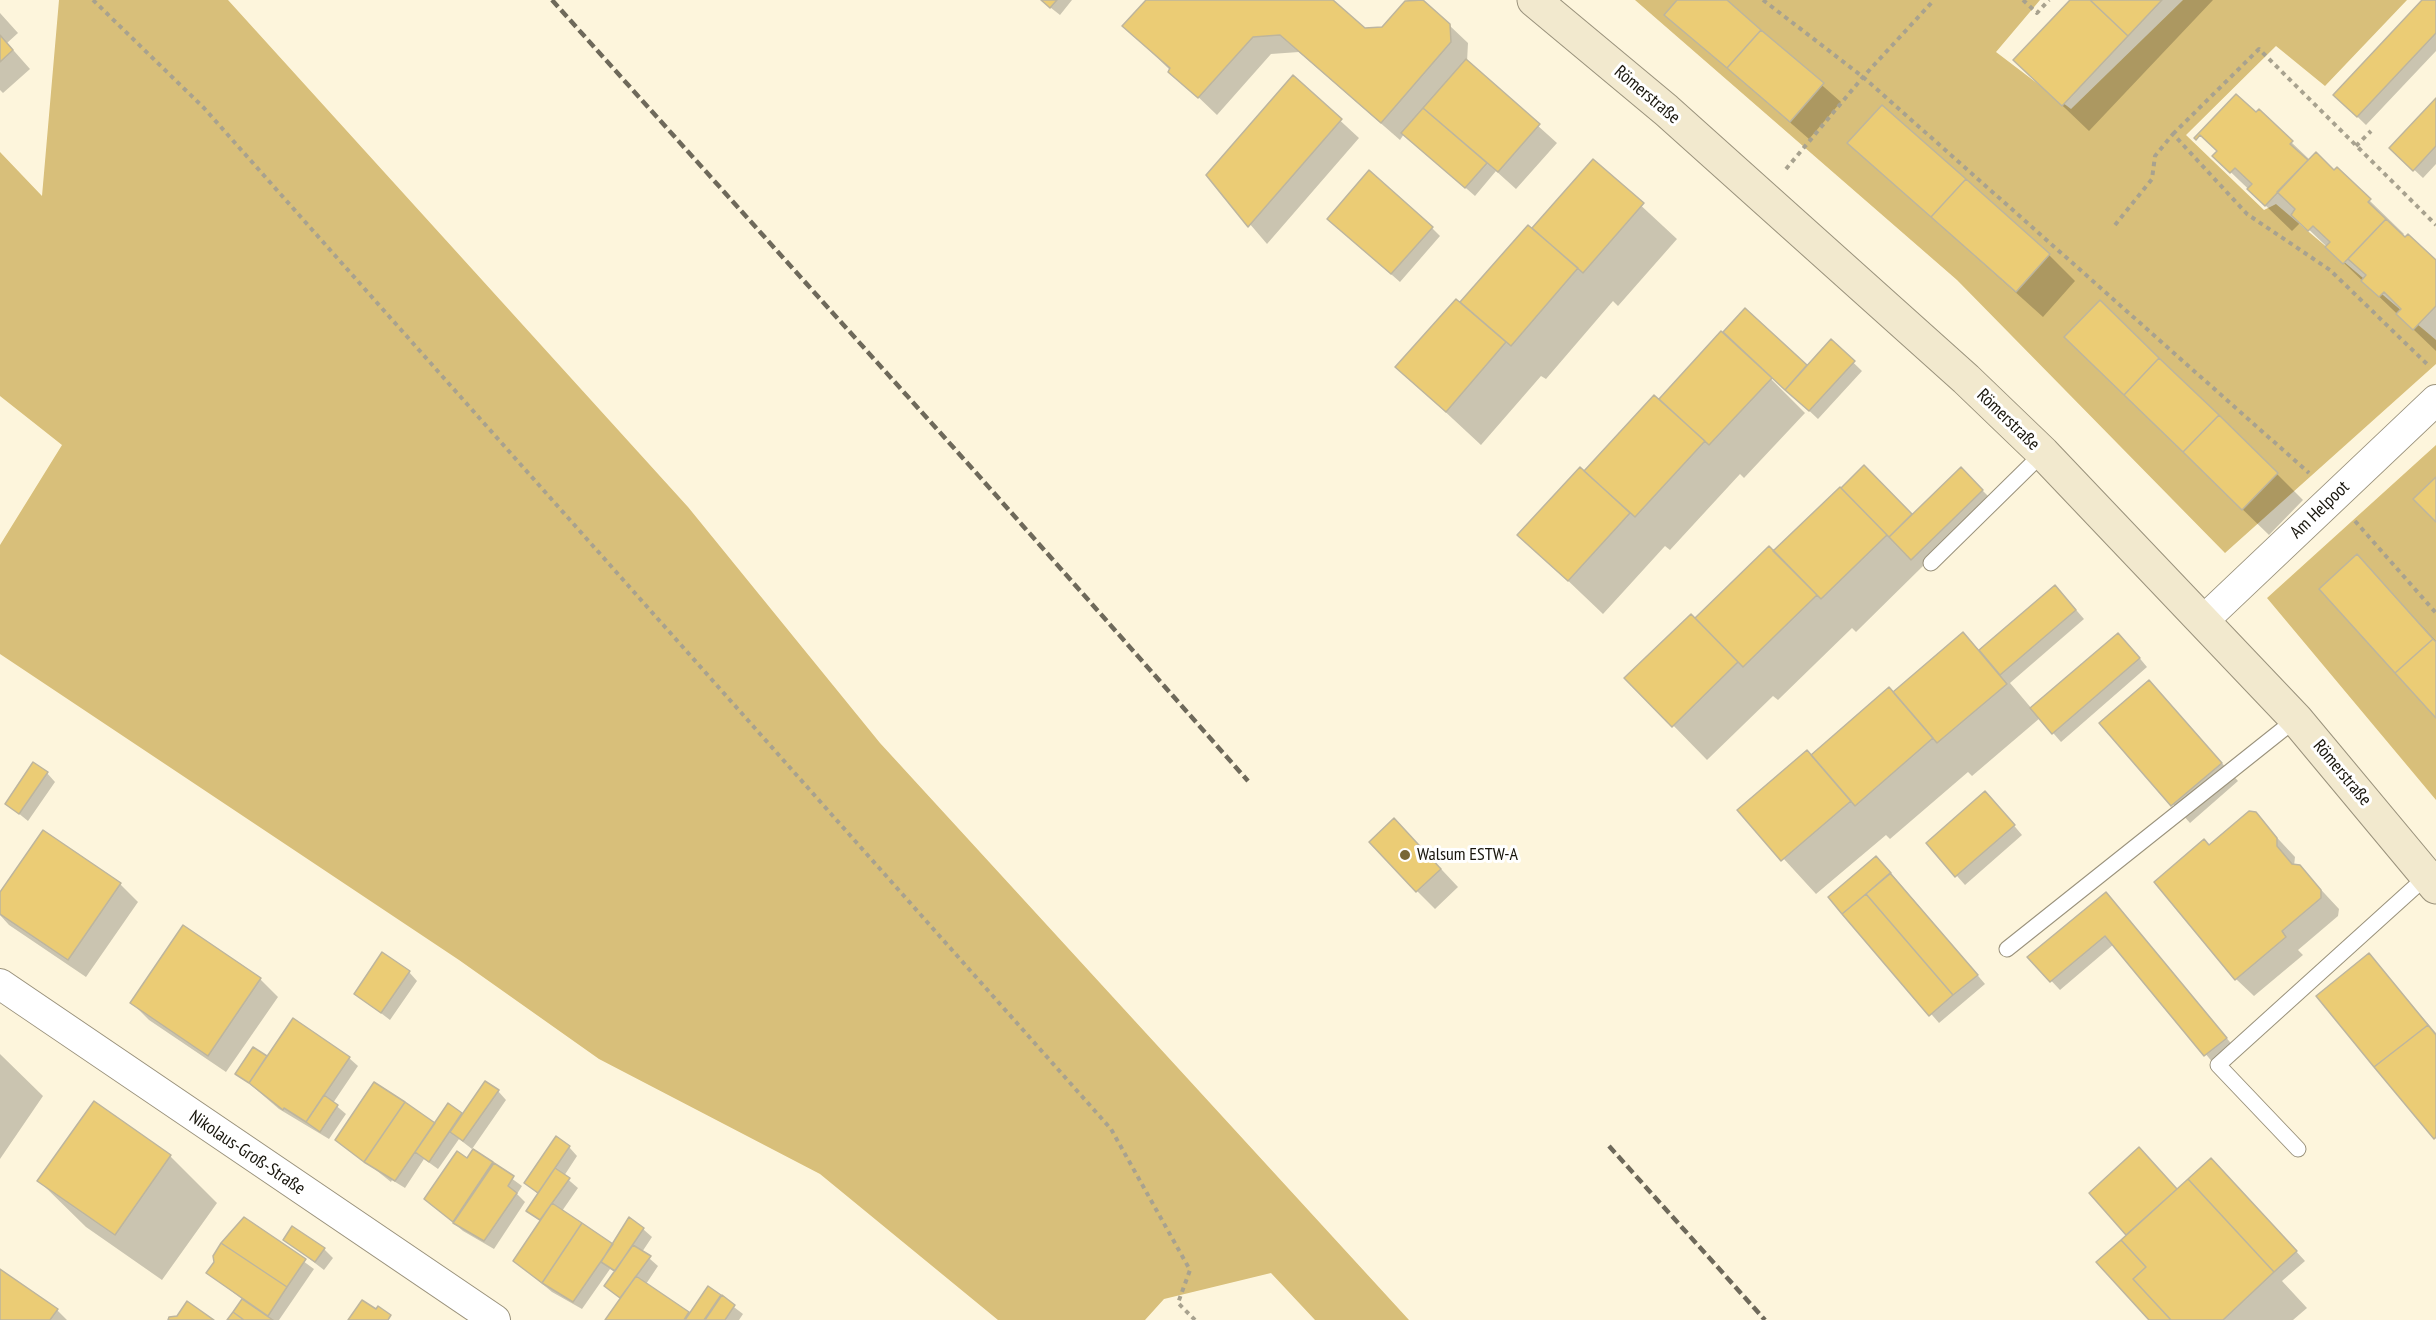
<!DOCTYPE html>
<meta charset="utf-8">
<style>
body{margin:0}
canvas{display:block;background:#fdf5dc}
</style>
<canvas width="2436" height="1320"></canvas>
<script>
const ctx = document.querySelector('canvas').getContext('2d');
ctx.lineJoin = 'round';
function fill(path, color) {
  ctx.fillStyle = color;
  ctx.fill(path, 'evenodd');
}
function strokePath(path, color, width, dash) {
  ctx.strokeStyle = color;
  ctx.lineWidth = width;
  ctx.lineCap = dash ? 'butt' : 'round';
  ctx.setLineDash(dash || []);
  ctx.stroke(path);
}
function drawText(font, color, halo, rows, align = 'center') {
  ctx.font = font + ' "PT Sans Narrow",sans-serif';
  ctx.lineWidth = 6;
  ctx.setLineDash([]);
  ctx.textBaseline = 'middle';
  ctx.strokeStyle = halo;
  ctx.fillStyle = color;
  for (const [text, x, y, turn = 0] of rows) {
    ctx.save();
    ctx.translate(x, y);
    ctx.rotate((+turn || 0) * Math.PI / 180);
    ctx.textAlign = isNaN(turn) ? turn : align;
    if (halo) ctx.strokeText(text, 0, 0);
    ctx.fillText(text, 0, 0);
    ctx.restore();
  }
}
const green = new Path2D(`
 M59,0H228L688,507L880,743L1409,1320H1315L1271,1273L1164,1299L1145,1320H998L820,1174L599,1059L459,960L0,654V545L62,445L0,396V152L42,196Z
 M1635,0H2040L1996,52L2071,109L2183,0H2407L2325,86L2276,46L2186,135L2264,210L2276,204L2436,340V364L2225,553L1957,280Z
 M2436,445V800L2267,598Z`);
const shadow = new Path2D(`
 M1041,0H1072L1060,15Z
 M1148,0H1330L1364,29L1449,25L1468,43L1467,62L1557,143L1516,189L1496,171L1475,196L1404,134L1400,140L1299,52L1271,54L1217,115L1124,26Z
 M1679,0H1725L1841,102L1809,139L1666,14Z
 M2072,0H2213L2089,131L2042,86Z
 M2425,0H2436V51L2366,125L2335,95Z
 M0,13L18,33L7,43L30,69L3,93L0,90Z
 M1293,77L1359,138L1267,244L1208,175Z
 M2436,101V164L2423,178L2391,148Z
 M2291,142L2310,160L2334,172L2337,169L2404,234L2402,236L2436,262V351L2301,222L2292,231L2214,156Z
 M1849,143L2049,255L2075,281L2043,317Z
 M1593,161L1677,239L1618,306L1613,301L1546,379L1541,376L1481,445L1397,367L1460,304L1528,227L1532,230Z
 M1337,227L1432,228L1440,236L1400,282Z
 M1745,310L1807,367L1831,341L1862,371L1818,419L1772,376L1770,378L1805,413L1744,478L1740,474L1670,550L1665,546L1603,614L1520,535L1659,401L1721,333L1735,346Z
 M2093,364L2277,474L2303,500L2269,535Z
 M1864,467L1912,516L1961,469L1991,499L1856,632L1852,628L1778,700L1773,696L1707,760L1627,678L1695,620L1769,548L1773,553Z
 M2357,556L2436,641V716Z
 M2064,596L2084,619L2010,683L2032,709L2127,643L2147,667L2061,742L2040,718L1972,776L1968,772L1890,839L1886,835L1816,894L1739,810L1893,693L1963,634L1980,651Z
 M2149,682L2238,781L2190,823L2101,723Z
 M47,773L55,782L28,821L7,804Z
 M1994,802L2022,835L1965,885L1928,843Z
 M2255,814L2295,857L2294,866H2299L2339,909L2338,916L2298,950L2303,955L2254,996L2236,979L2210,847Z
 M1412,838L1458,887L1435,909L1417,891Z
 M1885,866L1985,984L1939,1023L1830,897Z
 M120,884L138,902L86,977L9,925L0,915V895Z
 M2115,903L2234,1047L2214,1064L2114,944L2060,990L2029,957Z
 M2369,955L2436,1033V1139L2435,1138Z
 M409,972L417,981L390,1020L356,994Z
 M260,979L278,997L226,1072L149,1020L132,1003Z
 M254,1049L267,1058H349L358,1066L333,1103L346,1114L329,1139L279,1109L237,1073Z
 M0,1054L43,1096L0,1159Z
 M498,1091L506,1100L472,1149L459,1139L438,1169L424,1159L405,1188L392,1180L391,1182L337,1139L436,1125L448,1105L463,1115Z
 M569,1147L577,1156L564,1176L578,1188L562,1211L612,1245L643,1229L652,1237L642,1252L658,1266L646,1284L690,1315L709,1288L743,1314L739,1320H607L621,1299L606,1286L616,1273L610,1269L582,1309L552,1292L515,1261L541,1222L528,1211L539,1195L526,1183Z
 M474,1151L522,1186L517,1194L525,1202L494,1249L463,1231L426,1199L467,1160Z
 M170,1156L217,1203L162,1280L86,1227L39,1181Z
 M2156,1167L2178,1190L2220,1168L2305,1261L2282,1281L2307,1308L2293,1320H2151L2129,1235L2091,1193Z
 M245,1219L314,1269L279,1320H229L243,1300L208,1273Z
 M285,1240L324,1249L333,1258L324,1270Z
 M0,1271L57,1310L67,1320H0Z`);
const building = new Path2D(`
 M1041,0H1057L1050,8Z
 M1146,0H1333L1365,28L1382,27L1405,1L1423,0L1450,24L1451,42L1381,123L1280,35L1253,37L1198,98L1168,72L1170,68L1122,26Z
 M1677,0H1727L1761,30L1727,68L1664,15Z
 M2070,0H2090L2128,36L2062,106L2013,60Z
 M2090,0H2162L2128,36Z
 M2422,0H2436V33L2357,117L2333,95Z
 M1761,30L1824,83L1790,122L1727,68Z
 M0,35L13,50L0,62Z
 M1466,59L1540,124L1498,172L1423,108Z
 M1293,75L1342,119L1248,227L1206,175Z
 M2236,94L2256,112L2259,109L2293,141L2290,144L2308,160L2265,206L2247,189L2252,184L2235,168L2230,173L2212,156L2217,151L2200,135L2196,140L2194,138Z
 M2436,98V146L2413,171L2389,148Z
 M1882,105L1966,179L1931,217L1847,143Z
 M1423,108L1487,163L1465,188L1401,133Z
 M2316,152L2334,170L2337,167L2371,199L2368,202L2386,219L2343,264L2325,247L2330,242L2313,226L2308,231L2291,215L2295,209L2277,192Z
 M1593,159L1644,203L1583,273L1532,228Z
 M1369,170L1433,227L1391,274L1327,219Z
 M1966,179L2050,254L2016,292L1931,217Z
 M2386,219L2405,237L2408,234L2436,260V306L2413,330L2396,314L2401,309L2384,292L2379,297L2361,281L2366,275L2348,259Z
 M1528,225L1578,268L1511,346L1460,302Z
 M1456,299L1506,342L1446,412L1395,367Z
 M2100,300L2159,358L2124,395L2064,337Z
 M1745,308L1807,365L1785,390L1723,332Z
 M1721,331L1772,378L1709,445L1659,399Z
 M1831,339L1855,361L1809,411L1785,390Z
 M2159,358L2219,415L2183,452L2124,395Z
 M1654,395L1705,441L1635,517L1584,471Z
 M2219,415L2278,473L2242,510L2183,452Z
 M1864,465L1912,514L1889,537L1841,488Z
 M1580,467L1630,513L1568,581L1517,535Z
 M1961,467L1983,490L1911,560L1889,537Z
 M2436,477V522L2413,499Z
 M1840,487L1887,535L1821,599L1773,551Z
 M1769,546L1817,595L1743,667L1695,618Z
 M2357,554L2433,639L2395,673L2319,589Z
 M2055,585L2076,610L2000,675L1979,650Z
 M1691,614L1738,662L1672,727L1624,678Z
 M1963,632L2007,684L1937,743L1893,692Z
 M2118,633L2140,658L2052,734L2030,708Z
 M2433,639L2436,642V718L2395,673Z
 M2149,680L2222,763L2171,806L2099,723Z
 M1889,687L1933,738L1855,806L1811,755Z
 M1807,750L1851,801L1781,861L1737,810Z
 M33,762L48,772L19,814L5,804Z
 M1985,791L2015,825L1955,877L1926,843Z
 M2249,811L2256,812L2277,838V846L2292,864L2300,865L2321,890V898L2282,931L2286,937L2235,980L2154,882L2204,839L2209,845Z
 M1394,818L1441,869L1416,892L1369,842Z
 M43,830L121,883L68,960L0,914V892Z
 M1876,856L1891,873L1842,914L1828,897Z
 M1890,873L1978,975L1953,995L1866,894Z
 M2106,892L2227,1038L2204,1056L2105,936L2050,982L2027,957Z
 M1866,894L1953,995L1929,1016L1842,914Z
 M183,925L261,978L208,1056L130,1003Z
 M382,952L410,971L381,1013L354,994Z
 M2369,953L2428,1025L2374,1067L2316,996Z
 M293,1018L350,1057L306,1122L284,1108L283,1110L249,1083Z
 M2428,1025L2436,1035V1137L2434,1139L2374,1067Z
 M253,1047L267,1056L249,1083L235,1074Z
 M485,1081L499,1090L463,1141L450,1132Z
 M374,1082L405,1102L364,1162L335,1140Z
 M324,1095L338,1105L320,1132L306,1122Z
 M94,1101L171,1155L115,1235L37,1181Z
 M405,1102L435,1123L395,1181L364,1162Z
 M448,1103L462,1113L429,1162L415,1152Z
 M556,1136L570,1146L538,1193L524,1183Z
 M2139,1147L2177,1189L2126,1235L2089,1193Z
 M473,1149L493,1162L453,1222L424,1199L457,1151L467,1158Z
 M2211,1158L2297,1251L2274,1272L2188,1179Z
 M494,1163L514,1176L508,1186L517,1193L484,1241L453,1223Z
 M555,1168L570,1178L540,1220L526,1211Z
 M2188,1179L2274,1272L2223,1320H2171L2133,1279L2146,1267L2121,1240Z
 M552,1203L582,1223L542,1283L513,1261Z
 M244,1217L306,1259L287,1287L221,1243Z
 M629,1217L644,1228L615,1271L601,1262Z
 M582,1223L613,1244L573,1302L542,1283Z
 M292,1226L325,1248L315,1262L283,1240Z
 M2121,1240L2146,1267L2133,1279L2171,1320H2149L2096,1262Z
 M221,1243L287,1287L268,1316L206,1273L214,1262L213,1256Z
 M633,1245L651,1256L620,1298L604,1286Z
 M0,1269L58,1309L50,1320H0Z
 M636,1276L689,1312L684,1320H605Z
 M708,1286L721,1295L704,1320H685Z
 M722,1295L735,1305L725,1320H705Z
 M242,1299L273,1320H244L233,1312Z
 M362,1300L376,1309L378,1306L391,1315L388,1320H348Z
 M187,1301L214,1320H168L169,1317L177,1316Z
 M233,1312L244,1320H227Z`);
const path = new Path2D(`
 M93,0L204,108L1111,1129L1190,1270L1178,1303L1195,1320
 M1763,0L1863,77L2309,473
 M2023,0L2037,13L2049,0
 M2173,134L2259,49L2436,225
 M2356,146L2371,131
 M1786,169L1863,77L1934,0
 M2115,225L2152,179L2155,156L2173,134L2247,214L2330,270L2429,366
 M2355,521L2436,613`);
const lane = new Path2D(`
 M1931,563L2043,453
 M2007,949L2296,719
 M2298,1149L2218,1065L2427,876`);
const street = new Path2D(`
 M2204,620L2436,400
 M0,984L495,1320`);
const secondary = new Path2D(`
 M1534,0L1666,110L1966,379L2043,453L2296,719L2436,887`);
const rail = new Path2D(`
 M552,0L979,476L1248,781
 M1609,1146L1765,1320`);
const markers = [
 [1405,855,6,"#786735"]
];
const streetNames = [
 ["Römerstraße",1647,95,40],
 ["Römerstraße",2008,420,44],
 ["Am Helpoot",2320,510,-44],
 ["Römerstraße",2342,773,50],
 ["Nikolaus-Groß-Straße",247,1153,34]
];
const poiNames = [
 ["Walsum ESTW-A",1417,855]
];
fill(green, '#d8bf7a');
fill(shadow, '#0003');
fill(building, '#ebcc75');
strokePath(building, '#bdb59e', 1.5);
strokePath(lane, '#9a927c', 17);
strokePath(street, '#9a927c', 32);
strokePath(secondary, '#9a927c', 35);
strokePath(path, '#a8a28f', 4, [4.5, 4.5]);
strokePath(lane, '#fff', 15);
strokePath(street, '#fff', 30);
strokePath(secondary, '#f2e9ce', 33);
strokePath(rail, '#6e695a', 4.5, [9, 4.5]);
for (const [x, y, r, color] of markers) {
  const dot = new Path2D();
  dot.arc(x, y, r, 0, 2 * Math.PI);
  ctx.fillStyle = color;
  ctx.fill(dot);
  strokePath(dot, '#fff', 2);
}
drawText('18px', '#18150c', '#fff', streetNames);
drawText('18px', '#18150c', '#fff', poiNames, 'left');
</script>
